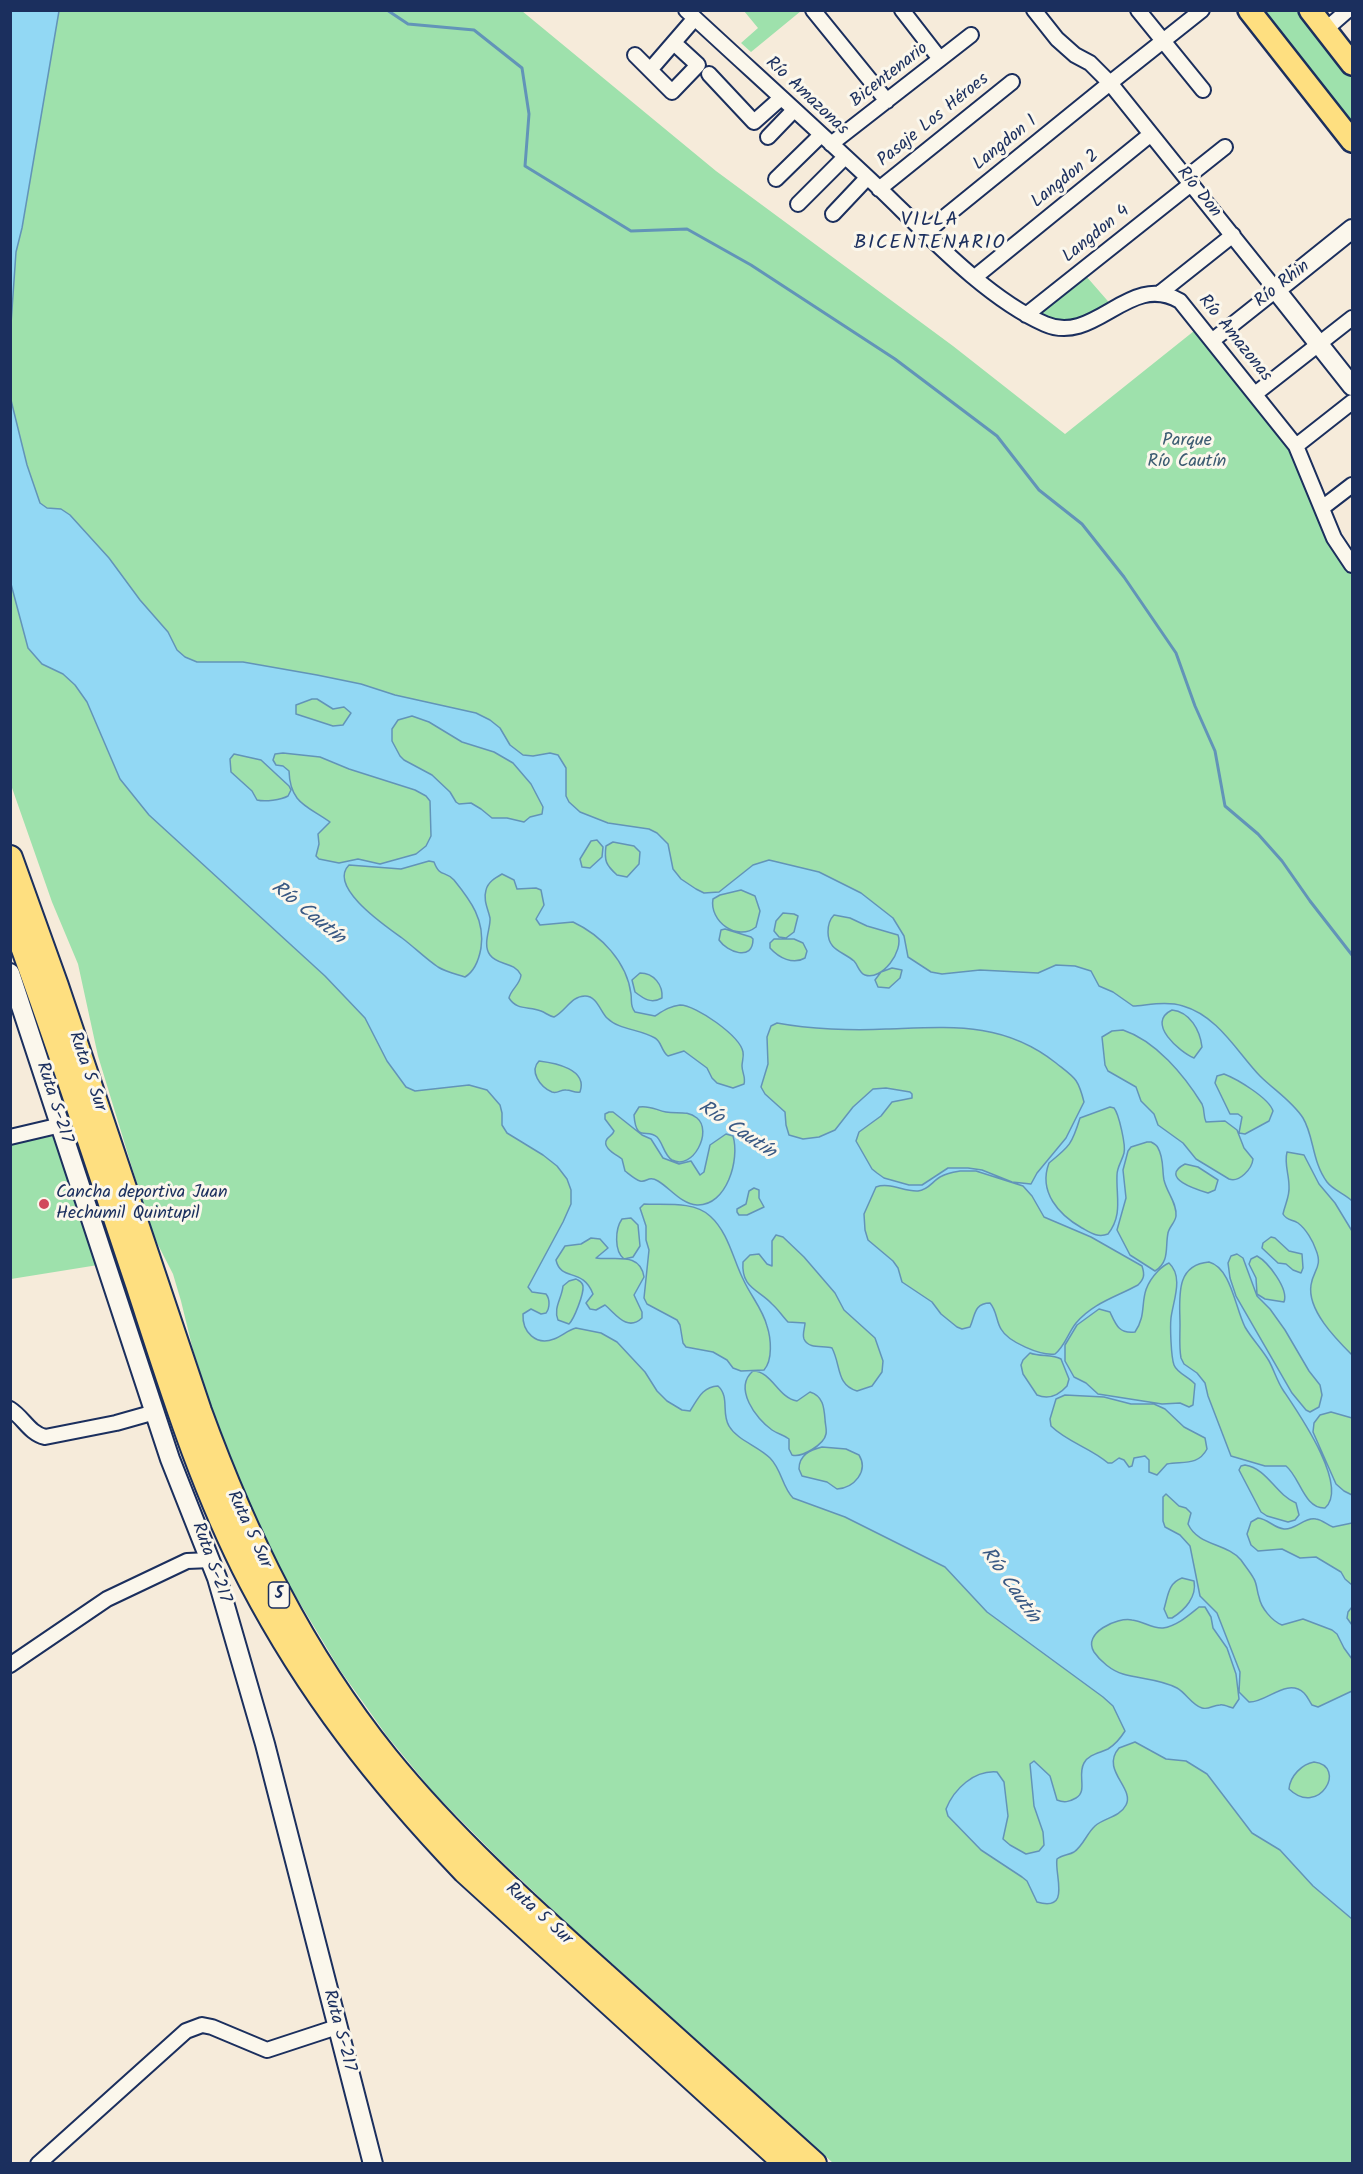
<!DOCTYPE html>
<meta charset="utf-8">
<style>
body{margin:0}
#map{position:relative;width:1363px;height:2174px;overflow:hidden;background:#f6ebda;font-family:Kalam,sans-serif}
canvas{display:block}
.frame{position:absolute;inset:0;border:12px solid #1b2f5e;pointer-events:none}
</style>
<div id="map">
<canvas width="1363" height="2174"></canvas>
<div class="frame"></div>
</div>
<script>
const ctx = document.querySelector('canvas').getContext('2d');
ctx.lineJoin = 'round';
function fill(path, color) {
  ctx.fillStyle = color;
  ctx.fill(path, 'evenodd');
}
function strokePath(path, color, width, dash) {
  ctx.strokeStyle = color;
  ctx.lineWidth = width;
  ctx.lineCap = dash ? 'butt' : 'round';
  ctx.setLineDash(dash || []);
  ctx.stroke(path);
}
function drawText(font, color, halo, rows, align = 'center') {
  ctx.font = font + ' Kalam,sans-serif';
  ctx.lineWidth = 6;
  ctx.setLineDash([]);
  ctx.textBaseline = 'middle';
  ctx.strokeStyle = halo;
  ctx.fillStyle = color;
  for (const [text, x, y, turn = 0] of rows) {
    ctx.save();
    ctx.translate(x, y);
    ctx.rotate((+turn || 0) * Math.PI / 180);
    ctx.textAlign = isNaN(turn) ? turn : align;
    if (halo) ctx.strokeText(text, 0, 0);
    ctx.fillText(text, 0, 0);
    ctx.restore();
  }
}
const green = new Path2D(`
 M11,11H522L716,171L953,346L1065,434L1199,327L1291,447L1327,541L1352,574V2163H833L569,1925L497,1857L434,1793L387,1736L340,1670L289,1585L250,1510L213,1412L193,1350L181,1301L173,1274L152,1233L98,1056L78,964L52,902L11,785Z
 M744,11H801L751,52L741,43L758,28Z
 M1252,11H1307L1352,68V137Z
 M1086,276L1113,307L1098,316L1060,323L1037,316Z
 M53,1136L98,1265L11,1279V1144Z`);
const water = new Path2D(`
 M11,10L59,11L22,228L16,252L11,324Z
 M10,396L27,465L40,503L47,508L61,509L70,515L109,558L140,600L168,632L177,650L185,657L197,662H243L317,675L361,684L395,695L476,713L490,720L500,728L510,745L523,755L533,756L550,753L558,755L566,768V796L569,802L580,812L608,823L649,829L657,833L668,844L673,869L681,879L696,889L704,893L719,892L753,865L769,860L819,872L861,893L893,918L904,936L908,957L931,972L942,974L980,970L1038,973L1056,965L1075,966L1091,971L1099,986L1113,992L1133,1006C1149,1005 1167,1001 1183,1006C1218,1016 1237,1052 1260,1076C1274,1090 1292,1101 1303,1118C1314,1136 1312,1162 1327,1182C1333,1190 1345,1194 1352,1201V1231L1335,1203L1319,1184L1304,1155L1287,1152C1284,1164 1289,1174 1289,1186C1290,1196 1285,1204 1283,1214C1287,1221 1292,1219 1298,1223C1306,1229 1313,1241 1316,1250C1323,1267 1313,1270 1311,1285C1307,1310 1336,1339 1352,1355V1418L1331,1412L1320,1415L1314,1423L1313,1432L1336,1484L1344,1491L1352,1495V1523L1333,1527C1327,1525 1323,1520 1316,1519C1304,1517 1296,1530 1284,1529C1274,1528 1268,1519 1258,1518L1251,1522L1247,1534L1251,1545L1258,1551L1282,1549L1300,1558L1316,1557L1341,1572L1345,1579L1352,1585V1607L1348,1612L1347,1618L1352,1625V1659L1344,1648L1337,1634L1332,1630L1303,1619L1282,1625C1272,1621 1261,1608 1259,1597C1257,1592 1257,1584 1254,1579C1251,1573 1245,1566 1241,1560C1227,1543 1198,1546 1188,1524L1191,1513L1186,1508L1179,1506L1166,1494L1163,1497V1521L1165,1527L1180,1535L1190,1546L1200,1596L1217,1613L1240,1672L1239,1692L1249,1702C1266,1703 1287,1677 1304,1693C1308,1697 1309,1701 1312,1705L1318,1707L1352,1691V1919L1313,1886L1280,1850L1252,1833L1207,1774L1186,1761L1166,1759L1135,1742L1119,1748C1100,1770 1135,1788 1126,1805C1120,1817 1104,1818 1095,1826C1087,1833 1083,1846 1074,1852C1069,1855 1062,1855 1057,1859C1054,1875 1072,1912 1037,1902L1027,1881L1022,1877L981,1850L948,1816L946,1809C954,1789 974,1770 997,1772L1004,1782L1008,1816L1003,1839L1010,1845L1026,1854L1039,1851L1044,1845L1043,1832L1034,1806L1030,1764L1034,1761L1050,1776L1057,1800C1064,1803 1069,1802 1076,1798C1088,1791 1077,1775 1084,1763C1089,1754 1100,1753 1108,1749C1116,1744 1120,1739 1125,1731L1113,1706L1103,1697L987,1612L945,1567L845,1517L793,1498C782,1487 782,1470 770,1458C758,1446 737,1440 729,1426C721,1413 730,1397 718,1386C702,1387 698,1399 690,1411L682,1410L667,1401L657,1391L645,1372L617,1342L601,1333L576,1328C568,1330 562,1336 554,1339C536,1346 522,1332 523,1314L531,1309L541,1314L546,1313C550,1308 550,1299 546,1294L532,1292L528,1287L563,1222L571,1204V1190L567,1179L557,1166L543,1155L507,1133L502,1125V1113L500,1105L487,1090L469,1085L415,1091L406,1087L387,1061L365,1018L325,976L149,815L120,779L87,702L75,685L63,674L42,664L28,648L11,584ZM312,699H317L333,709L344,707L351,713L343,725L333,726L296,714V705ZM412,716L429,722L462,742L494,752L513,763L531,784L543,807L542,814L530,817L524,822L507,818H492L481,809L471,803L459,804L456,802L450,792L432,775L404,760L400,756L392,741V729L398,720ZM283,753L320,757L349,769L415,790L426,796L430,801L431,836L426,846L416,854L380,864L358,859L339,863L319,859L316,856L319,844L318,834L330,822C308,806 290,804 289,771L283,766L276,765L273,760L275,754ZM234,754L261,760L289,786L291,790L288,796C281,800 265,802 257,800L252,791L231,772L230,759ZM597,840L603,847L602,857L590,868L582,867L580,859L591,841ZM613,842L634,846L640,852L639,864L627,877L617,875C606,865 604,861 606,846ZM429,861L434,862C440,878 445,870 454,880C471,901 485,920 481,948C479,959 475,971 465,977C456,974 446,972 438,967C426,959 414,947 402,938C387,927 327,887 349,865L401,869ZM502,874L514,880L517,889L536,888L541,890L544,905L536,919L540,925L573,922C601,935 627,962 631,994C632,1002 630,1006 635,1012L655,1016C663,1011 670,1006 680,1005C696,1005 740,1036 743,1052C744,1057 742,1061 742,1066C742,1073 746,1077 744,1084L733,1088L717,1083L712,1078L707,1068L684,1051L668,1056C661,1051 662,1042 655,1038C640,1029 619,1030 607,1018C600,1011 597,996 585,996C571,996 566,1011 554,1017C549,1016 546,1013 541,1011C529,1006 517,1011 509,998C511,989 520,985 521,975C514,961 498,966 490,955C482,944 491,928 490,918C488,909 483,900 486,890C488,882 495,878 502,874ZM741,890L755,896L760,911L756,927C737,942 709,921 713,899L720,895ZM783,913L794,914L798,916L794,932L786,938L779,937L774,931L776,921ZM834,915L850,918L867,926L898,935C904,951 882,981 865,975C859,973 858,965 854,961C842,951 828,950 828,932C828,925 829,920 834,915ZM725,929L751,937L753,939C753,962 727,952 719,940L721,930ZM774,939H794L803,943L807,951L805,958C793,965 779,958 770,948V943ZM892,968L902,970L900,978L889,988L878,987L875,980L881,972ZM640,973C654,973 663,985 662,998C651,1004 644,999 635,992L632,980ZM1172,1010C1190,1012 1200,1030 1202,1047L1194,1058C1180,1052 1145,1023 1172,1010ZM777,1023C809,1029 853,1031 886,1029C950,1027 1003,1021 1056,1063C1075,1078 1078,1078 1084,1102L1066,1138L1037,1173L1031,1184L1012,1182L982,1170L968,1168H948L922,1185H909L884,1178L877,1173L872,1169L856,1141L859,1132L881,1116L892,1102L912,1098V1094L910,1092L886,1088L873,1089L853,1107L835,1130L819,1137L803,1139L789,1135L786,1125L785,1112L765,1094L761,1087L768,1064L767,1037L771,1026ZM1123,1030C1156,1041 1184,1075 1202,1104C1205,1110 1203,1116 1206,1122L1225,1121L1237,1130L1244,1148L1253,1159C1252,1169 1239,1183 1229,1179L1196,1159L1183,1143L1158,1125L1154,1114L1141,1101L1136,1087L1108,1071L1105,1065L1102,1037L1112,1031ZM539,1061C555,1063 588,1069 580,1092C574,1093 572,1090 566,1090C561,1089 558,1094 552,1092C540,1087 529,1071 539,1061ZM1224,1074C1237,1079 1269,1098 1273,1111L1269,1121L1245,1134L1239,1133L1242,1117L1238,1114H1230L1215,1083L1217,1076ZM639,1107C649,1105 656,1110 666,1112C677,1114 687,1110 697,1118C713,1131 693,1171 672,1160C664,1155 663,1143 657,1137C647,1128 636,1143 634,1115ZM1110,1107L1114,1108C1119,1114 1126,1146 1124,1153C1122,1161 1117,1167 1117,1175C1116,1197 1123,1215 1108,1234C1098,1238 1091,1233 1082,1228C1059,1215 1038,1192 1049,1163C1070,1146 1072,1144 1080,1118ZM609,1112H613L642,1135L651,1139L663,1158L679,1164L691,1161L700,1175L704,1172L710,1145L726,1134L733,1136C740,1159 727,1206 697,1205C681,1204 670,1188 658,1181C648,1175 647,1183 640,1181C636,1180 629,1174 625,1171L622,1159C617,1155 601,1148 607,1139C609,1136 613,1135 614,1131L605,1119V1114ZM1147,1142H1151C1155,1144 1157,1145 1158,1148C1164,1158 1162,1170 1164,1180C1167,1193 1177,1203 1176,1216C1175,1223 1169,1227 1168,1233C1165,1247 1170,1262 1155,1271L1130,1255L1117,1230L1126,1198L1123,1170L1128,1151L1131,1147ZM1185,1164L1198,1167L1218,1180L1215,1190L1208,1193C1198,1190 1158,1178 1185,1164ZM960,1171H976L1023,1186L1032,1196L1044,1217L1091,1237L1142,1266C1145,1275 1144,1279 1138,1285C1116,1297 1093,1303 1076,1323C1068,1333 1065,1346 1055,1354C1041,1356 1008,1342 1001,1329C996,1321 997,1311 990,1303C974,1303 975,1316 970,1327L962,1329L957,1327L941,1314L932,1302L902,1282L898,1268L893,1261L868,1240L865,1230L864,1214L876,1187C890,1182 904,1192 918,1191C929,1190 933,1180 942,1176C947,1173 954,1172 960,1171ZM754,1188L759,1190V1198L764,1207L747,1215H739L737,1212V1209L746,1204L749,1191ZM644,1204C665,1205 694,1201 710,1216C729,1233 733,1260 744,1281C751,1296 763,1310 767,1326C771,1338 773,1360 764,1370L741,1371L733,1368L727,1360L713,1352L686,1347L683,1343L680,1325L677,1320L647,1304L644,1298L649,1250L646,1240V1226L640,1208ZM631,1218L638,1225L640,1246L633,1257L624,1259C614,1251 615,1229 622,1219ZM776,1235L783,1237L804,1257L835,1293L844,1310L875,1338L883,1361L882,1372L872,1386L857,1391C836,1385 841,1365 832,1348C824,1345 809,1350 804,1339C802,1334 805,1328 805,1323L788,1322C782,1316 778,1309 772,1304C758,1289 741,1288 743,1262L750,1255L759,1254L767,1264L772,1266V1241ZM1271,1237L1275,1238L1289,1251L1302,1254L1303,1268L1301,1273L1293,1270L1286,1264L1278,1263L1262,1248L1263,1243ZM591,1238L600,1239L608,1248L596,1258C614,1261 640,1251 644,1277L634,1295L642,1312V1318C627,1332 616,1314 605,1305L596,1310L590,1309L586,1303L593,1294C583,1267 561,1282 556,1260L565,1246L581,1244ZM1237,1254L1243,1258L1257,1296L1270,1309L1285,1330L1309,1371L1320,1385L1322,1395L1319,1407L1310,1412L1306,1410L1292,1393L1236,1296L1230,1278L1228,1263L1231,1256ZM1257,1256C1268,1262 1289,1289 1284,1302L1265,1299L1257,1294L1256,1278L1249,1264L1251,1259ZM1209,1262C1231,1268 1235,1307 1245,1327C1252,1339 1262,1349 1269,1361C1274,1370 1277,1381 1283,1390C1297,1411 1350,1486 1325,1508C1304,1509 1300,1477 1286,1466H1265L1231,1456L1208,1396L1205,1383L1197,1373L1184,1364L1181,1358C1179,1347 1180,1336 1180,1325C1180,1299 1174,1265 1209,1262ZM1169,1263C1184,1277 1173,1301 1171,1318C1170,1326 1171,1357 1174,1365C1177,1373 1189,1377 1195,1384L1193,1405L1189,1407L1180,1403L1162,1404L1098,1394L1086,1383L1074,1377L1065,1361V1345L1077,1325L1099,1309L1110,1312C1116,1325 1119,1334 1135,1332C1150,1310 1135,1295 1158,1271C1162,1267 1164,1265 1169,1263ZM576,1279C579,1281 582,1281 583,1286C584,1294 574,1319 569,1324L558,1320C553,1308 562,1298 563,1286L569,1281ZM1030,1353C1040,1357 1052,1354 1061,1359L1069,1379L1067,1386C1059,1395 1049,1400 1037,1395L1023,1374L1021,1365L1023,1360ZM753,1371C772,1371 778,1398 797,1401L810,1392C823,1396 824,1407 825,1419C825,1424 827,1429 826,1434C824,1445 801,1458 792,1455L789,1449V1439C784,1435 778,1434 772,1430C756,1419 733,1388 753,1371ZM1065,1395L1104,1397L1131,1404H1154L1165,1409L1184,1427L1205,1438L1207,1449C1198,1466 1183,1461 1167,1464L1157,1475L1149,1472V1460L1145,1456L1134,1458L1132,1466L1129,1467L1124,1460L1119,1458L1112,1463H1108C1091,1448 1067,1442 1051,1426L1050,1419L1056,1399ZM822,1447L846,1449L859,1455C869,1471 854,1488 837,1489L827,1482L802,1476L799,1469C799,1455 810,1450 822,1447ZM1245,1465C1268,1469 1275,1494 1296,1503L1299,1515L1295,1520L1288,1522L1267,1516L1261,1512L1239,1470L1241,1466ZM1182,1578L1194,1581C1197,1597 1185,1610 1172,1618H1168L1164,1609C1168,1596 1168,1583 1182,1578ZM1199,1607H1205L1211,1617L1213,1628L1227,1648L1236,1674L1239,1699L1233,1708C1229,1707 1223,1704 1220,1705C1213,1705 1209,1710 1202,1708C1192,1705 1186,1693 1177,1688C1161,1679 1140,1679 1123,1674C1112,1671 1100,1661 1094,1652C1082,1633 1117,1617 1132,1620C1143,1621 1152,1629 1163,1628C1177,1626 1189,1615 1199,1607ZM1314,1762C1348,1766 1319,1818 1289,1789C1290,1776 1302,1764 1314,1762Z`);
const stream = new Path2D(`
 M387,10L408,24L474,30L522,68L529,114L525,166L631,231L687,229L751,265L895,359L997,436L1039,490L1082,524L1124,577L1176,653L1195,706L1215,751L1225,806L1258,834L1282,861L1310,901L1352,955`);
const street = new Path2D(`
 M686,10C751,70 816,129 880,189C927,234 986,298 1045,324C1095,346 1129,271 1180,301L1296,446L1334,538L1352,565
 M813,10L887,101
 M902,10L940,59
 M1034,10L1057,39L1075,55L1090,63L1110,83L1276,290L1213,340
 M1138,10L1203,90
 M1325,30L1348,10
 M635,55L672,92L698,65L674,43
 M650,70L695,18
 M709,74L754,122L781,98
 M768,137L794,110
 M831,144L971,35
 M1186,178L1225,147
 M776,179L821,135
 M879,189L1012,82
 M798,204L845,157
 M833,214L867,178
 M925,233L1110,83L1202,10
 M975,277L1151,134
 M1160,293L1233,235
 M1026,315L1191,184
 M1255,394L1352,318
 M1296,446L1352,402
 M1322,508L1352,485
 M10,1137L61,1125
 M10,1409C24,1418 29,1433 45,1437L116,1423L155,1412
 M10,1665L107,1599L187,1561L211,1560
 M38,2164L186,2031L202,2025L212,2027L267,2050L337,2027`);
const secondary = new Path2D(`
 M1352,229L1276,290L1352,386
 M10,973L170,1459L217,1578L265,1744L373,2164`);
const primary = new Path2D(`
 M1249,10L1352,141
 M1310,10L1352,64`);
const highway = new Path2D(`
 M10,858L56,986L199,1411C245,1537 301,1652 386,1758C451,1838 527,1906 604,1975C674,2038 744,2101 814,2164
 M10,911C56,1034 96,1159 138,1284C171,1385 202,1487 251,1581C309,1692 379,1781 465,1871L787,2164`);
const markers = [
 [44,1204,6,"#d1495b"]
];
const shields = [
 [279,1595,21]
];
const shieldNames = [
 ["5",279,1595]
];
const streetNames = [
 ["Bicentenario",890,76,-38],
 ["Río Amazonas",806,97,43],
 ["Pasaje Los Héroes",934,121,-39],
 ["Langdon 1",1006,144,-39],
 ["Langdon 2",1066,180,-39],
 ["Río Don",1198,193,51],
 ["Langdon 4",1097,235,-39],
 ["Río Rhin",1283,285,-38],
 ["Río Amazonas",1234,339,51],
 ["Ruta 5 Sur",86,1072,71],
 ["Ruta S-217",53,1103,72],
 ["Ruta 5 Sur",248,1530,65],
 ["Ruta S-217",210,1563,70],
 ["Ruta 5 Sur",538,1915,42],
 ["Ruta S-217",338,2031,75]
];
const parkNames = [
 ["Parque",1187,442],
 ["Río Cautín",1187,463]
];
const poiNames = [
 ["Cancha deportiva Juan",56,1194],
 ["Hechumil Quintupil",56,1215]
];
const neighbourhoodNames = [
 ["VILLA",930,222],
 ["BICENTENARIO",930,245]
];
const waterNames = [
 ["Río Cautín",307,914,39],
 ["Río Cautín",736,1131,34],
 ["Río Cautín",1009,1586,55]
];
fill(green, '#9ee1ac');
fill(water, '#92d8f4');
strokePath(water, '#6294b8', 1.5);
strokePath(stream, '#6294b8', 3);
strokePath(street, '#1b2f5e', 18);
strokePath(secondary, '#1b2f5e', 22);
strokePath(primary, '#1b2f5e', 26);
strokePath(highway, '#1b2f5e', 28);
strokePath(street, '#fbf7ec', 14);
strokePath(secondary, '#fbf7ec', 18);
strokePath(primary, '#fedf80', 21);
strokePath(highway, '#fedf80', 24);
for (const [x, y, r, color] of markers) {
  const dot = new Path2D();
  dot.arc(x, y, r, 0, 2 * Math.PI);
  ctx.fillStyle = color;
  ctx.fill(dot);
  strokePath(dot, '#fbf7ec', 2);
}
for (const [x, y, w] of shields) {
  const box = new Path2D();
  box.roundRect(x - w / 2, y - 13, w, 26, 4.5);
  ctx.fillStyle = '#fbf7ec';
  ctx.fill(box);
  strokePath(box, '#1b2f5e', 1.5);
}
drawText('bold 16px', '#1b2f5e', null, shieldNames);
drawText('18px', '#1b2f5e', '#fbf7ec', streetNames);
drawText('18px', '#3c5c72', '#fbf7ec', parkNames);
drawText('18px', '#1b2f5e', '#fbf7ec', poiNames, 'left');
ctx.letterSpacing = '1.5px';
drawText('20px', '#1b2f5e', '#fbf7ec', neighbourhoodNames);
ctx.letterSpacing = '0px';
drawText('italic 20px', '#395984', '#fbf7ec', waterNames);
</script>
